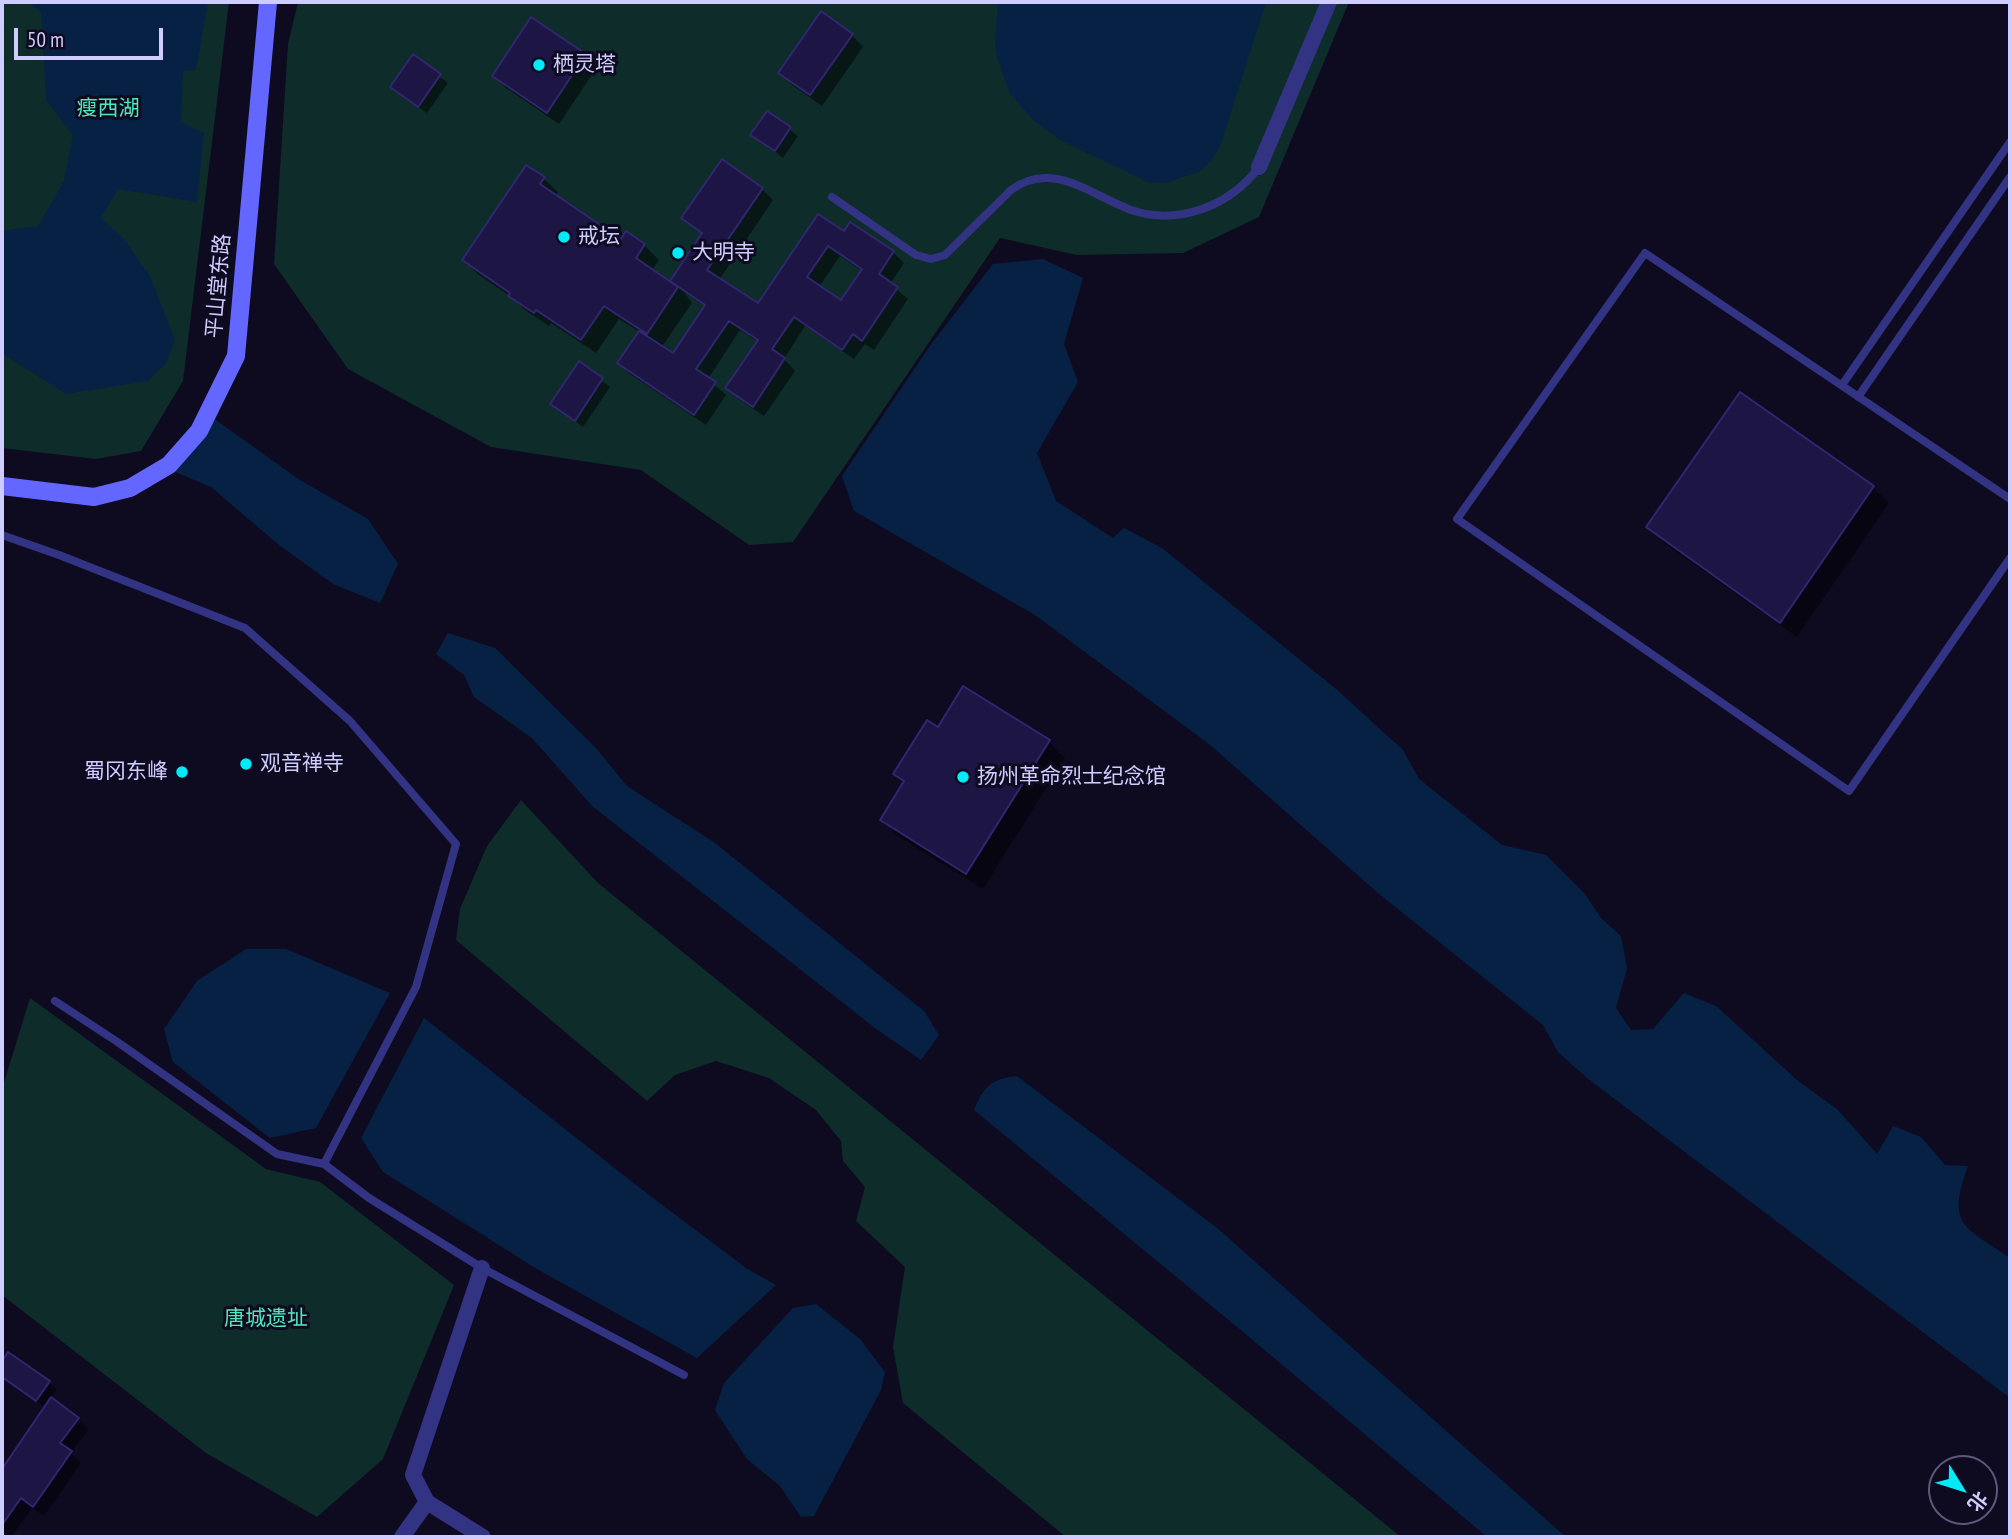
<!DOCTYPE html>
<meta charset="utf-8">
<style>
body{margin:0}
#map{position:relative;width:2012px;height:1539px;overflow:hidden;background:#0e0b21;font-family:"PT Sans Narrow","Noto Sans SC",sans-serif}
canvas{display:block}
.frame{position:absolute;inset:0;border:4px solid #cfccff;pointer-events:none}
.north{position:absolute;left:1928px;top:1455px;width:70px;height:70px;box-sizing:border-box;background:#0e0b21;border:2px solid #5b587a;border-radius:50%;rotate:128deg;font-size:19px;font-weight:700;line-height:28px;text-align:center;color:#cfccff}
.north::after{content:'';display:block;margin:auto;width:24px;height:32px;background:#00eaf7;clip-path:polygon(50% 0,100% 100%,50% 72%,0 100%)}
.scale{position:absolute;left:14px;top:28px;width:149px;height:32px;box-sizing:border-box;border:4px solid #cfccff;border-top:0;padding-left:9px;font-size:21px;line-height:24px;white-space:nowrap;color:#cfccff;-webkit-text-stroke:5px #0e0b21;paint-order:stroke}
</style>
<div id="map">
<canvas width="2012" height="1539"></canvas>
<div class="frame"></div>
<div class="north">北</div>
<div class="scale">50 m</div>
</div>
<script>
const ctx = document.querySelector('canvas').getContext('2d');
ctx.lineJoin = 'round';
function fill(path, color) {
  ctx.fillStyle = color;
  ctx.fill(path, 'evenodd');
}
function strokePath(path, color, width, dash) {
  ctx.strokeStyle = color;
  ctx.lineWidth = width;
  ctx.lineCap = dash ? 'butt' : 'round';
  ctx.setLineDash(dash || []);
  ctx.stroke(path);
}
function drawText(font, color, halo, rows, align = 'center') {
  ctx.font = font + ' "PT Sans Narrow","Noto Sans SC",sans-serif';
  ctx.lineWidth = 6;
  ctx.setLineDash([]);
  ctx.textBaseline = 'middle';
  ctx.strokeStyle = halo;
  ctx.fillStyle = color;
  for (const [text, x, y, turn = 0] of rows) {
    ctx.save();
    ctx.translate(x, y);
    ctx.rotate((+turn || 0) * Math.PI / 180);
    ctx.textAlign = isNaN(turn) ? turn : align;
    if (halo) ctx.strokeText(text, 0, 0);
    ctx.fillText(text, 0, 0);
    ctx.restore();
  }
}
const green = new Path2D(`
 M2,2H229L183,381L141,451L96,459L2,448Z
 M298,2H1349L1259,217L1183,253L1077,255L1000,238L793,542L749,545L641,470L491,447L348,369L274,264L288,44Z
 M521,800L598,883L1401,1537H1066L903,1403L893,1347L905,1267L856,1221L865,1187L843,1161L841,1141L816,1110L769,1078L716,1061L675,1075L647,1101L456,940L460,909L487,846Z
 M30,998L266,1169L320,1182L454,1285L383,1459L317,1517L206,1453L2,1295V1089Z`);
const water = new Path2D(`
 M28,2H208L196,70L183,71L181,122L204,133L197,202L118,189L101,218L124,239L150,276L175,340L166,363L148,381L66,394L2,353V231L38,226L64,181L73,135L46,100L41,13Z
 M998,2H1266L1220,147L1211,161L1198,172L1165,183L1148,182L1060,140L1033,120L1010,94L998,61L995,45Z
 M1043,259L1083,278L1064,344L1078,382L1037,453L1056,501L1113,538L1124,528L1162,548L1336,689L1403,750L1419,779L1502,845L1546,855L1585,894L1601,918L1621,936L1627,968L1616,1008L1631,1030L1653,1029L1684,993L1716,1006L1797,1080L1838,1110L1877,1154L1893,1126L1921,1137L1945,1165L1968,1166C1946,1226 1964,1226 2010,1258V1398L1587,1078L1558,1052L1543,1025L1378,893L1209,744L1035,615L854,511L842,476L932,343L993,264Z
 M213,418L300,480L368,519L398,564L380,603L333,584L279,545L211,487L173,471Z
 M448,633L495,648L595,747L627,786L715,843L924,1011L939,1035L921,1060L875,1028L592,806L532,738L474,697L464,675L436,654Z
 M246,949H286L390,993L316,1128L270,1138L173,1062L164,1029L197,981Z
 M424,1018L645,1192L746,1268L776,1285L697,1358L537,1269L383,1172L361,1138Z
 M1017,1076L1217,1228L1566,1537H1487L1248,1336L974,1110C984,1086 991,1079 1017,1076Z
 M816,1304L860,1339L885,1372L881,1390L814,1516L801,1517L780,1486L747,1459L715,1410L724,1383L793,1308Z`);
const shadow = new Path2D(`
 M852,35L863,47L822,106L792,85L780,73Z
 M585,55L597,67L559,124L506,88L494,76Z
 M413,57L448,83L427,113L400,94Z
 M768,113L798,136L783,158L753,135Z
 M723,162L762,189L773,200L719,280L758,306L819,216L845,233L851,224L893,252L904,263L890,284L908,299L874,350L865,344L854,359L805,326L784,359L795,371L764,416L739,399L728,388L758,342L740,330L708,379L726,395L706,425L630,374L619,363L640,332L619,319L596,353L551,323L549,326L525,310L511,297L479,275L464,260L543,178L558,192L555,197L621,241L626,233L644,245L659,260L651,271L676,288L672,281L703,235L683,218ZM840,256L862,271L842,302L819,287ZM684,292L706,307L673,356L661,348L692,303Z
 M579,364L610,387L583,427L552,404Z
 M1741,395L1873,487L1889,503L1797,637L1664,543L1648,527Z
 M938,729L1049,742L1065,758L983,889L898,836L882,820L905,783L895,774Z
 M8,1355L49,1382L56,1390L50,1399L89,1429L71,1453L81,1463L44,1516L32,1508L11,1537H5L2,1535V1472L46,1408L2,1377V1364Z`);
const building = new Path2D(`
 M821,11L853,34L810,95L778,73Z
 M531,17L586,54L547,113L492,76Z
 M413,54L441,74L418,107L390,87Z
 M767,111L791,127L775,151L750,135Z
 M722,159L763,188L707,270L758,303L818,214L844,231L850,222L894,251L879,274L898,287L862,341L853,334L842,350L794,317L772,349L785,358L753,407L725,388L758,340L729,321L696,369L716,382L694,415L617,363L639,331L673,353L705,305L670,281L702,233L681,218ZM828,246L862,269L841,300L807,277Z
 M526,165L545,177L540,184L621,239L626,231L645,244L636,258L678,287L647,334L604,306L581,340L536,310L534,313L508,296L510,293L462,260Z
 M579,361L603,378L575,421L550,404Z
 M1740,392L1874,486L1780,623L1646,527Z
 M963,686L1050,740L966,874L880,820L904,781L893,774L927,720L938,727Z
 M8,1352L50,1381L36,1401L2,1377V1361Z
 M51,1397L79,1418L60,1443L72,1451L33,1507L21,1498L2,1525V1469Z`);
const lane = new Path2D(`
 M832,197L916,255L931,259L945,255L1011,190C1053,159 1092,196 1131,210C1178,226 1230,206 1259,167
 M1842,385L2010,142
 M1858,397L2010,177
 M2010,499L1645,253L1457,519L1849,791L2010,558
 M2,535L59,555L245,628L350,721L456,844L416,987L324,1164
 M55,1001L116,1041L277,1154L324,1164L369,1198L482,1268L684,1375`);
const street = new Path2D(`
 M1259,167L1329,2
 M482,1268L413,1475L427,1502L483,1537
 M402,1537L427,1502`);
const secondary = new Path2D(`
 M2,486L94,497L130,488L169,465L199,431L236,356L268,2`);
const markers = [
 [539,65,7,"#00eaf7"],
 [564,237,7,"#00eaf7"],
 [678,253,7,"#00eaf7"],
 [246,764,7,"#00eaf7"],
 [182,772,7,"#00eaf7"],
 [963,777,7,"#00eaf7"]
];
const poiNames = [
 ["栖灵塔",553,65],
 ["戒坛",578,237],
 ["大明寺",692,253],
 ["观音禅寺",260,764],
 ["蜀冈东峰",168,772,"right"],
 ["扬州革命烈士纪念馆",977,777]
];
const parkNames = [
 ["瘦西湖",108,109],
 ["唐城遗址",266,1319]
];
const streetNames = [
 ["平山堂东路",219,286,-85]
];
fill(green, '#0e2c29');
fill(water, '#072144');
fill(shadow, '#0007');
fill(building, '#1d1644');
strokePath(building, '#312672', 2);
strokePath(lane, '#333384', 8);
strokePath(street, '#333384', 16);
strokePath(secondary, '#6366ff', 18);
for (const [x, y, r, color] of markers) {
  const dot = new Path2D();
  dot.arc(x, y, r, 0, 2 * Math.PI);
  ctx.fillStyle = color;
  ctx.fill(dot);
  strokePath(dot, '#0e0b21', 2.5);
}
drawText('21px', '#cfccff', '#0e0b21', poiNames, 'left');
drawText('21px', '#4fe8ba', '#0e0b21', parkNames);
drawText('21px', '#cfccff', '#0e0b21', streetNames);
</script>
